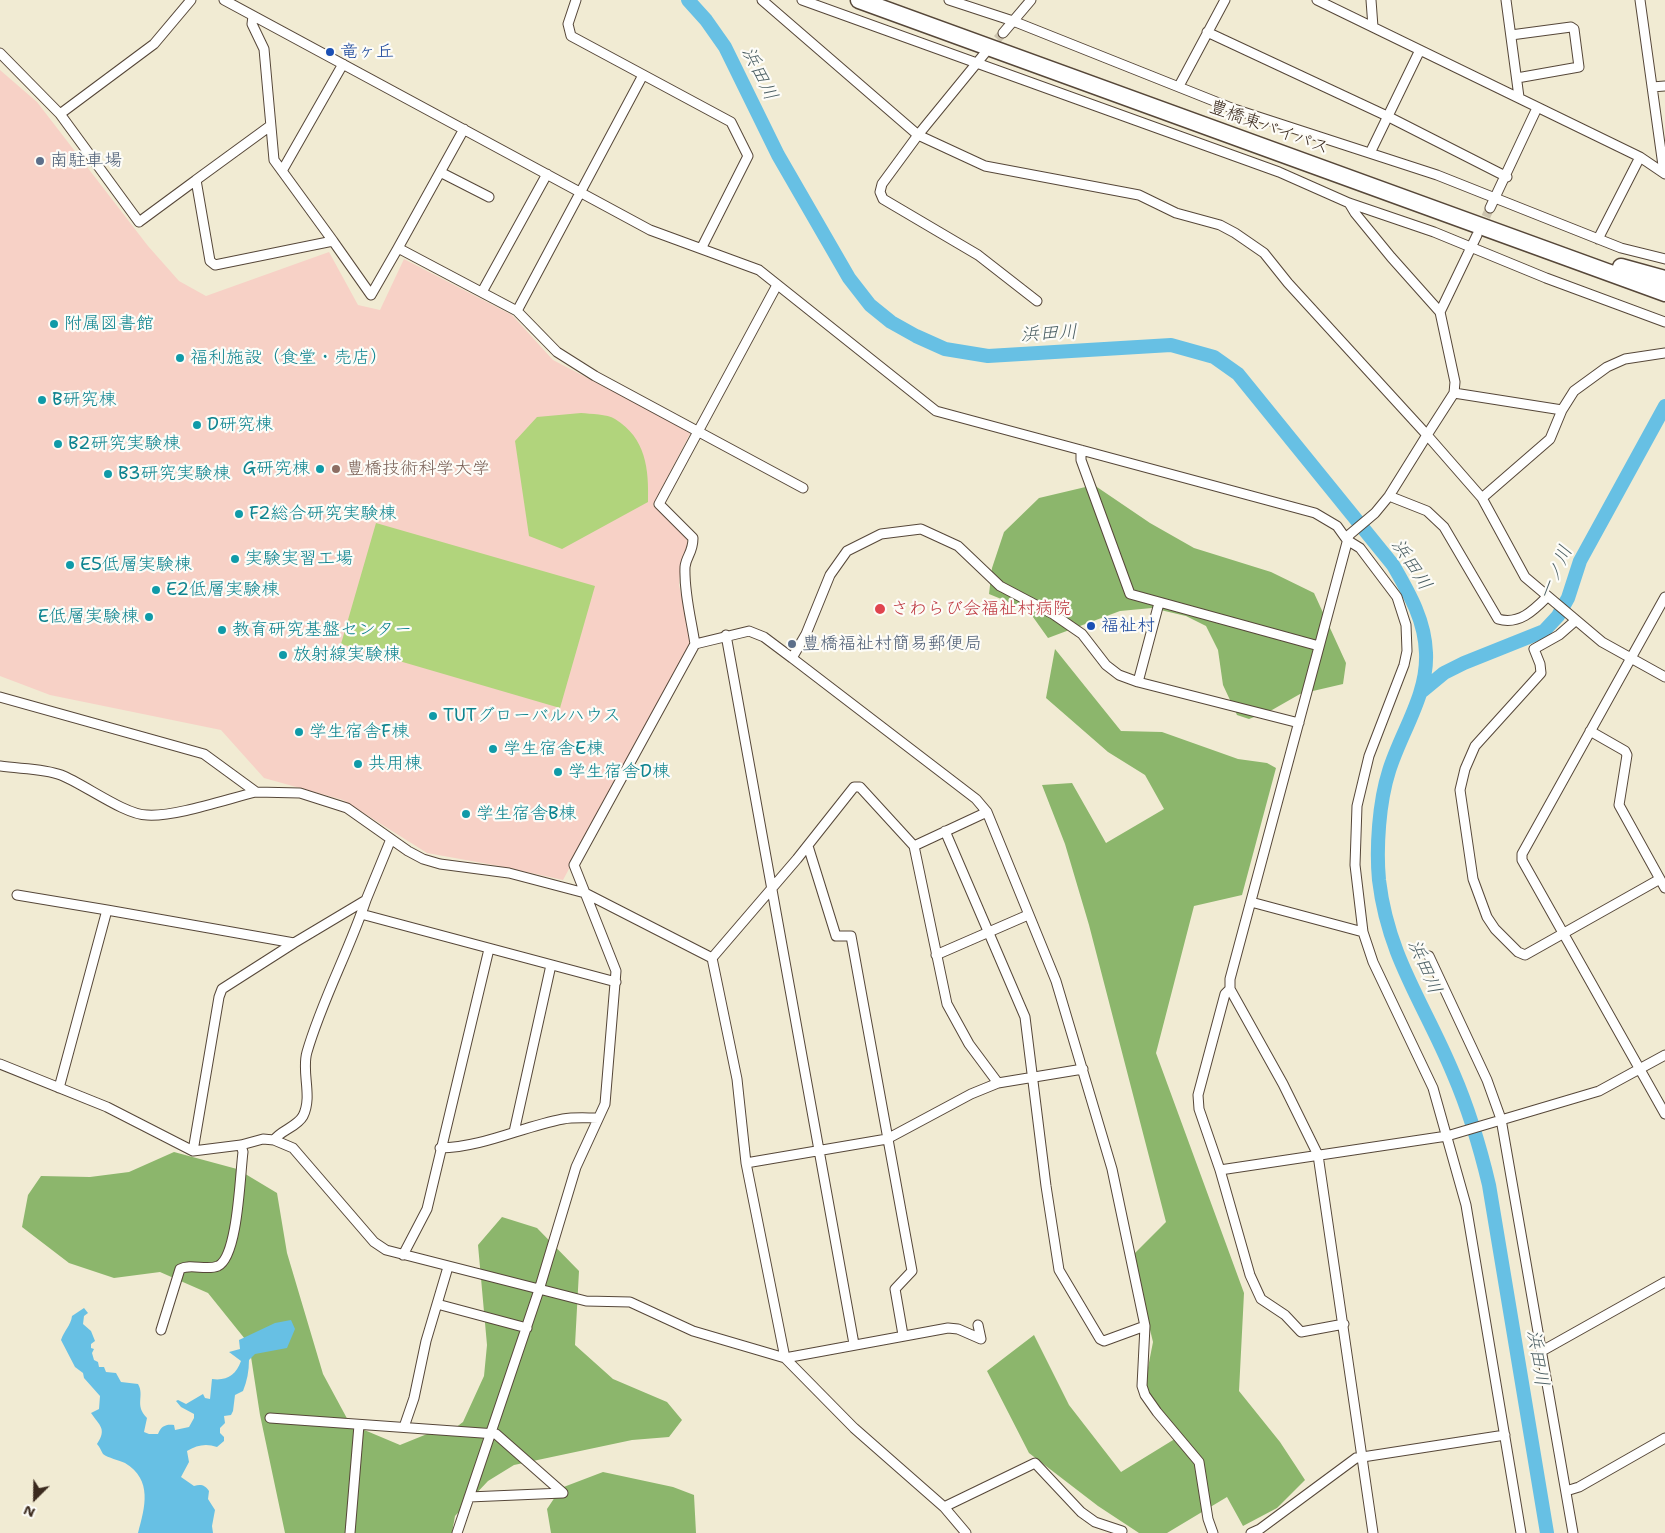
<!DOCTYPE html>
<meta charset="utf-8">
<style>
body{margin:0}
#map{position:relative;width:1665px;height:1533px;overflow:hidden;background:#f1ebd3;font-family:"Shantell Sans",sans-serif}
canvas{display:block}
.north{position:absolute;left:10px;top:1473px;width:50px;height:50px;-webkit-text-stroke:4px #fdfcf7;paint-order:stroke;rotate:203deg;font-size:14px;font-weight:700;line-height:20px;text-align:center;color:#3b2a1e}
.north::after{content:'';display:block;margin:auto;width:18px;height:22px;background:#3b2a1e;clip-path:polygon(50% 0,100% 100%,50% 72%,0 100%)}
</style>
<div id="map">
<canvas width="1665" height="1533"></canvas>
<div class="north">N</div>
</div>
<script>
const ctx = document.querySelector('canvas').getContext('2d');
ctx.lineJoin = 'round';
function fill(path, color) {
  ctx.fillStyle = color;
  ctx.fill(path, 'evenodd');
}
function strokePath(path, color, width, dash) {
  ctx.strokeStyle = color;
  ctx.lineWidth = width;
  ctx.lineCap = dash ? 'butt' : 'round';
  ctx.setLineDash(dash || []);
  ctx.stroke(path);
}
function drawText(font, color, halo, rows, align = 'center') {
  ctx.font = font + ' "Shantell Sans","Klee One",sans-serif';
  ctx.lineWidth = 4.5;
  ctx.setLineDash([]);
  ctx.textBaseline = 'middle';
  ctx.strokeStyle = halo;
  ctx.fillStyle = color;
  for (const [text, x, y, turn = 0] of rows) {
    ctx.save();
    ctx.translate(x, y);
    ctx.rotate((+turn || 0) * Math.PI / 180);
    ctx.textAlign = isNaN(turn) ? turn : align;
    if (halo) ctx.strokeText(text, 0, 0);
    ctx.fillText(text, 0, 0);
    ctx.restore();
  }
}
const built = new Path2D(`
 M0,70L37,102L148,246L179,281L206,296L329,252L358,305L380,310L404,259L512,315L553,360L691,432L653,505L687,539V551L681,564L679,585L692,642L563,880L499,866L427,853L343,800L264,778L221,730L50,695L0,676Z`);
const green = new Path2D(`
 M581,413C591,414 607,414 615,419C646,438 649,469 648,502L562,549L529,536L515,441L537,417Z
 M376,523L595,586L560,708L341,644Z`);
const forest = new Path2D(`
 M1094,485L1150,523L1194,548L1271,572L1314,593L1346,663L1343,684L1300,694L1272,710L1249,719L1237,715L1223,685L1218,650L1206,626L1186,616L1152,608L1120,611L1048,638L1028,610L989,594L992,568L1004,532L1039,498Z
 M1055,649L1121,731L1162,732L1238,759L1267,763L1276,768L1242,895L1194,906L1156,1053L1244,1293L1239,1391L1280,1442L1305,1480L1277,1508L1243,1526L1227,1497L1167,1533H1139L1098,1506L1029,1453L987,1371L1034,1335L1069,1405L1121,1472L1178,1437L1144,1388L1153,1342L1132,1256L1166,1222L1089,925L1065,844L1042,785L1072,783L1106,843L1164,809L1145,775L1108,752L1046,698Z
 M174,1152L237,1169L277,1193L287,1253L323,1374L350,1424L400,1445L437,1430L451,1431L463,1422L484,1376L487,1345L478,1245L502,1217L537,1228L579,1271L575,1345L613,1379L667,1402L682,1420L669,1437L632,1440L514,1465L488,1481L455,1516L452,1533H285L260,1415L249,1344L208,1293L160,1272L114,1278L69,1263L22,1227L28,1195L41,1176L90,1177L129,1172Z
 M603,1472L673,1487L694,1495L696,1533H551L547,1509L561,1488Z`);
const water = new Path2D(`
 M84,1308L88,1313L84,1316L83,1324L91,1331L95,1341L91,1344V1348L94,1349L92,1353L94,1360L98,1362L99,1367H104L106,1372L116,1373L121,1382L138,1384C145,1396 134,1405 147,1418L144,1432L149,1434H158C161,1426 166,1424 174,1425L175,1430L189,1427L194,1418V1414L181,1407L176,1401L178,1400L186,1404L203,1394L205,1398L210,1399L212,1379C227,1381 236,1375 241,1361L229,1352L240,1349L239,1340L275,1323L291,1320L295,1329L287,1348L255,1354L249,1360C249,1371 247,1381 243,1391L235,1395L233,1411L231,1415L224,1416L225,1423L220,1428V1433L224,1437V1441L217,1447C206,1443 197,1445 187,1451L189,1462L181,1477L194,1486C201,1484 205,1485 209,1491L208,1499L215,1510L212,1526L213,1533H138C145,1507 153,1480 125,1463C119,1460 108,1458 103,1454C101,1451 100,1447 97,1444C107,1429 100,1426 91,1413L99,1409L100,1396L84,1378L83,1373L75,1367L61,1340C64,1331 71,1325 72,1316Z`);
const river = new Path2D(`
 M688,0L706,20L725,47L778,155L849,278L870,305L891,322L916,336L945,349L988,356L1171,345L1214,357L1238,374L1393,565C1409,593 1425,620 1426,653C1428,695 1401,732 1389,771C1379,802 1376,848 1379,880C1388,957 1425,1005 1453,1073C1469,1110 1480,1147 1489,1185L1547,1533
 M1421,692L1444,673L1464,663L1544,631L1558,616L1568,598L1580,561L1665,406`);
const streetTunnel = new Path2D(`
 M988,49L1003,33
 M1480,229L1490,208`);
const street = new Path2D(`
 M224,0L650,230L759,270L936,411L1315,513L1337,526L1347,540L1360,548L1397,597L1406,625L1407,651L1404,665L1369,756L1357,806L1355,865L1363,932L1373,962L1433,1088L1466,1205L1521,1533
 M576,0L568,24L571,36L731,122L748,156L702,247
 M762,0L918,135L985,166L1139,195L1176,213L1220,225L1235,233L1264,253L1288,283L1427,435L1454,393L1455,382L1440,312L1391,257L1355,213L1349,203
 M802,0L1279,172L1349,203L1434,232L1546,278L1665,322
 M949,0L1013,21L1234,109L1437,175L1621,248L1665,259
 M1317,0L1640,157L1665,174
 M1371,0L1373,27
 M1506,0L1519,97
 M1640,0L1664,173
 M253,16L252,24L264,49L274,160L333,241
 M1207,32L1387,116L1507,177
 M1003,33L1031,0
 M1511,35L1571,27L1574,29L1579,67L1517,78
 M0,53L60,114L139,222L196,180L210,261L215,265L333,241L371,295L398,248L517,311L557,352L595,376L803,488
 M985,53L918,135L882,184L880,192L883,199L978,255L1037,301
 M1179,86L1225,0
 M1652,87L1665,86
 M60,114L154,44L191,0
 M1370,153L1420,50
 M282,171L343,64
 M440,172L489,197
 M196,180L270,126
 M1490,208L1537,108
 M1598,239L1640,157
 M398,248L464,129
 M482,292L547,174
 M517,311L643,75
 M1440,312L1477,235
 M1454,393L1562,410
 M1081,450V460L1130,594L1319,646
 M1389,496L1427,511L1444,527L1498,619C1519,625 1533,611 1547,597
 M1482,498L1550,439L1562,410L1574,391L1607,367L1625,359L1665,353
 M1665,597L1522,854V860L1665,1114
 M1575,621L1559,635L1534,649L1540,664L1541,673L1475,746L1465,769L1460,790L1473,879L1487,917L1495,929L1518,952L1525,955L1660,879
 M726,635C770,871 810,1108 854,1344
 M695,644C691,618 684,593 685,567C686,556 693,553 693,538L659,504L777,285
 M792,658L976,799L987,812L1056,981L1112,1169L1145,1326L1142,1386L1145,1395L1157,1412L1199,1462L1208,1519L1213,1533
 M1138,682L1159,603
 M0,697L204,754L256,792L300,793L347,808L408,851L423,859L440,864L509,873L585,893L712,958L737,1079L746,1163L785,1358L948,1328L958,1329L981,1339L978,1325
 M1590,731L1625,751L1627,755L1619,805L1665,888
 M0,766C19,769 43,768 61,775C84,784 125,815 147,815C175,817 227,799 256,792
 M945,831L1025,1017L1046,1186L1059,1270L1100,1339L1104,1341L1145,1326
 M808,846L836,936H851L912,1271L895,1289L903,1335
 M914,846L987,812
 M17,895L107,910
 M1251,902L1363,932
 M361,914L616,982
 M936,955L1028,915
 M1429,956L1487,1080L1501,1119L1573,1533
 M712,958L797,859L854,787H860L914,846L947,1004L969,1044L998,1083
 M1230,989L1225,994L1198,1095L1199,1109L1220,1170L1250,1275L1261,1299L1285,1315L1301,1332L1344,1324
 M0,1064L107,1107L193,1151L241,1145L263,1139L274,1140L293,1148L374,1242L386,1250L586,1301L630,1302L693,1331L785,1358L854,1428L944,1507L966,1533
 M59,1088L107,910L294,943L366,900L391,839
 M514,1132L551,965
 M274,1140C281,1130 297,1127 303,1116C313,1096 301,1072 307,1052C322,1000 349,951 366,900
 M440,1148C484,1147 521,1127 563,1119C574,1117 586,1118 598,1118
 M193,1151L219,997L222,989L294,943
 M746,1163L887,1139L971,1094L998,1083L1083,1069
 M1220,1170L1447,1136L1599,1091L1665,1055
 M403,1255L427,1209L489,949
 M437,1304L527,1328
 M161,1330L180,1269C191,1263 206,1271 218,1266C238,1257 240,1174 243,1152L241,1145
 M1542,1351L1665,1282
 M270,1418L496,1434L563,1493
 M404,1427L414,1398L426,1341L448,1267
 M1566,1491L1579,1487L1665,1438
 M469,1497L563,1493
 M944,1507L1035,1463L1081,1512L1095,1522L1122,1531
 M350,1533L359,1425
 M457,1533L539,1290L576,1167L605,1104L616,971L574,865L695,644L749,631L764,637L792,658L806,634L830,575L847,551L881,534L921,529L958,546L1000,586L1053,614L1082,634L1106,665L1119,675L1138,682L1299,723
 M1251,1533L1260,1529L1356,1458L1505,1435
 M1373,1533L1318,1155L1283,1084L1230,989V979L1349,535L1375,513L1389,496L1427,435L1482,498L1525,577L1602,642L1665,677`);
const highway = new Path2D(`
 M859,0L1665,293
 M1621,267L1665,279`);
const markers = [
 [330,52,5,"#1a4fb4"],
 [40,161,5,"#5c6f8a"],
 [54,324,5,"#0f9aa8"],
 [180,358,5,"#0f9aa8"],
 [42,400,5,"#0f9aa8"],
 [197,425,5,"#0f9aa8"],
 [58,444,5,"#0f9aa8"],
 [320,469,5,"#0f9aa8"],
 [336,469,5,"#8d6e63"],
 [108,474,5,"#0f9aa8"],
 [239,514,5,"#0f9aa8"],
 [235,559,5,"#0f9aa8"],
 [70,565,5,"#0f9aa8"],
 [156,590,5,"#0f9aa8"],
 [880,609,6,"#e0444e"],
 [149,617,5,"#0f9aa8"],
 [1091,626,5,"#1a4fb4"],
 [222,630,5,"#0f9aa8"],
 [792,644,5,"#5c6f8a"],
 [283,655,5,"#0f9aa8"],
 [433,716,5,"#0f9aa8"],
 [299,732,5,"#0f9aa8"],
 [493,749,5,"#0f9aa8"],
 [358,764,5,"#0f9aa8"],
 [558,772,5,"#0f9aa8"],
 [466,814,5,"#0f9aa8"]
];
const transitNames = [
 ["竜ヶ丘",340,52],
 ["福祉村",1101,626]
];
const streetNames = [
 ["豊橋東バイパス",1269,128,20]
];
const serviceNames = [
 ["南駐車場",50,161],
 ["豊橋福祉村簡易郵便局",802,644]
];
const cultureNames = [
 ["附属図書館",64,324],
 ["福利施設（食堂・売店）",190,358],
 ["B研究棟",52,400],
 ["D研究棟",207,425],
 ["B2研究実験棟",68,444],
 ["G研究棟",310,469,"right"],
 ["B3研究実験棟",118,474],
 ["F2総合研究実験棟",249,514],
 ["実験実習工場",245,559],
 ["E5低層実験棟",80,565],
 ["E2低層実験棟",166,590],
 ["E低層実験棟",139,617,"right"],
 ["教育研究基盤センター",232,630],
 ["放射線実験棟",293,655],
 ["TUTグローバルハウス",443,716],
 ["学生宿舎F棟",309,732],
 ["学生宿舎E棟",503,749],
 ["共用棟",368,764],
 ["学生宿舎D棟",568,772],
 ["学生宿舎B棟",476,814]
];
const educationNames = [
 ["豊橋技術科学大学",346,469]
];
const healthNames = [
 ["さわらび会福祉村病院",891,609]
];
const waterNames = [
 ["浜田川",759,74,64],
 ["浜田川",1049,334,-3],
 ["浜田川",1411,565,57],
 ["一ノ川",1556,573,-66],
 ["浜田川",1424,967,67],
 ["浜田川",1537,1358,81]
];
fill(built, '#f7d1c6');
fill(green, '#b1d47c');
fill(forest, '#8cb66c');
fill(water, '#67c0e4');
strokePath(river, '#67c0e4', 14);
strokePath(streetTunnel, '#cdc4af', 9, [9, 4.5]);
strokePath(street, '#564739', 11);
strokePath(highway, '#564739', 19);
strokePath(street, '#fff', 9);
strokePath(highway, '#fff', 16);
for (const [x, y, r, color] of markers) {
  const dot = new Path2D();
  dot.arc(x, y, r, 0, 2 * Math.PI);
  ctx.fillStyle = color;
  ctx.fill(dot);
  strokePath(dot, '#fdfcf7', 2);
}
drawText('18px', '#164399', '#fdfcf7', transitNames, 'left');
drawText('18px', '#3b2a1e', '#fdfcf7', streetNames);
drawText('18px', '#4e5e75', '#fdfcf7', serviceNames, 'left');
drawText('18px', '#0d838f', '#fdfcf7', cultureNames, 'left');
drawText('18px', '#785e54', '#fdfcf7', educationNames, 'left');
drawText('18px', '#be3a42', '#fdfcf7', healthNames, 'left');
drawText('italic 19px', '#4a5e63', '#fdfcf7', waterNames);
</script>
